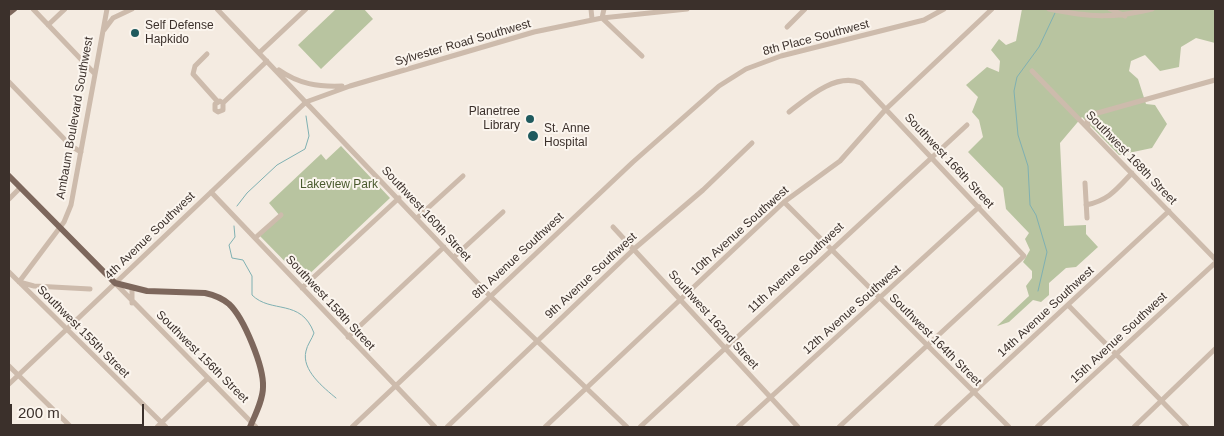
<!DOCTYPE html>
<style>
body{margin:0}
#map{position:relative;width:1224px;height:436px;overflow:hidden;background:#f4ebe1;font-family:Helvetica,sans-serif}
canvas{display:block}
.frame{position:absolute;inset:0;border:10px solid #3b302b;pointer-events:none}
.scale{position:absolute;left:10px;top:404px;width:134px;height:22px;box-sizing:border-box;border:2px solid #3b302b;border-top:0;padding-left:6px;font-size:15px;line-height:18px;white-space:nowrap;color:#3b302b;-webkit-text-stroke:4px #fbf5ee;paint-order:stroke}
</style>
<div id="map">
<canvas width="1224" height="436"></canvas>
<div class="frame"></div>
<div class="scale">200 m</div>
</div>
<script>
const ctx = document.querySelector('canvas').getContext('2d');
ctx.lineJoin = 'round';
function fill(path, color) {
  ctx.fillStyle = color;
  ctx.fill(path, 'evenodd');
}
function strokePath(path, color, width, dash) {
  ctx.strokeStyle = color;
  ctx.lineWidth = width;
  ctx.lineCap = dash ? 'butt' : 'round';
  ctx.setLineDash(dash || []);
  ctx.stroke(path);
}
function drawText(font, color, halo, rows, align = 'center') {
  ctx.font = font + ' Helvetica,sans-serif';
  ctx.lineWidth = 4;
  ctx.setLineDash([]);
  ctx.textBaseline = 'middle';
  ctx.strokeStyle = halo;
  ctx.fillStyle = color;
  for (const [text, x, y, turn = 0] of rows) {
    ctx.save();
    ctx.translate(x, y);
    ctx.rotate((+turn || 0) * Math.PI / 180);
    ctx.textAlign = isNaN(turn) ? turn : align;
    if (halo) ctx.strokeText(text, 0, 0);
    ctx.fillText(text, 0, 0);
    ctx.restore();
  }
}
const green = new Path2D(`
 M336,9H364L373,19L321,69L298,45Z
 M1022,9H1215V43L1196,38L1181,47L1179,67L1160,71L1145,55L1131,61L1129,71L1138,79L1146,104L1155,105L1167,124L1152,148L1119,155L1082,117L1060,143L1064,226L1086,225V234L1098,247L1076,267L1066,268L1049,283V295L1041,302L1033,300L1009,322L997,326L1029,296L1026,286L1032,278V271L1023,262L1030,250L1025,239L1029,233L1006,209L1003,188L968,152L983,137L979,120L972,112L978,97L966,85L987,67L999,72L1000,61L991,50L999,39L1006,45L1016,41Z
 M341,146L390,198L303,280L259,235L280,216L269,203L321,154L326,160Z`);
const stream = new Path2D(`
 M237,206L247,193L277,165L305,149L309,136L306,116
 M234,226L235,237L229,245L232,258L243,260L252,276V295C271,314 301,298 314,333C312,339 307,345 306,351C301,370 324,388 336,398
 M1038,291L1047,252L1036,215L1030,205L1028,166L1018,135L1014,91L1017,77L1039,47L1055,13`);
const minor = new Path2D(`
 M33,9L95,74
 M217,9L490,296L627,427
 M591,9L592,19
 M1049,9C1089,17 1112,19 1152,9
 M1110,9L1125,16
 M602,18L642,56
 M602,18L604,9
 M48,25L65,9
 M787,27L805,9
 M104,30L113,18L132,9
 M259,53L306,9
 M207,54L195,66L193,74L218,102
 M279,70C299,84 318,87 342,86
 M1032,71L1215,259
 M9,82L71,146L81,152
 M223,103V110L218,112L215,110V104L220,101L223,103L267,61
 M789,112C807,98 836,72 861,83L1024,256L839,427
 M1088,127L1087,119L1094,114L1215,80
 M1085,183L1087,218
 M211,192L435,427
 M9,199L20,188
 M784,202L1009,427
 M1086,205C1109,200 1116,190 1132,173
 M417,218L463,176
 M613,227L798,427
 M255,238L281,215
 M454,257L503,212
 M9,272L166,427
 M115,283L256,427
 M302,288L399,198
 M90,289L34,286L19,282L64,222L71,205L107,9
 M132,289V303
 M1068,305L1187,427
 M348,337L444,247
 M9,366L71,427
 M9,384L306,102L350,86L534,32L602,18L687,9
 M157,427L207,379
 M352,427L633,162L719,86L746,69L781,56L924,20L944,9
 M447,427L634,249L703,190L752,143
 M545,427L784,202L840,161L886,109L992,9
 M640,427L967,125
 M738,427L979,207
 M936,427L1169,211
 M1037,427L1215,263
 M1134,427L1215,349`);
const major = new Path2D(`
 M9,13L14,9
 M9,176L115,283L147,291L205,293C214,295 222,298 229,304C244,318 264,367 263,387C263,400 255,415 250,427`);
const markers = [
 [135,33,5,"#1f5a5e"],
 [530,119,5,"#1f5a5e"],
 [533,136,6,"#1f5a5e"]
];
const poiNames = [
 ["Self Defense",145,26],
 ["Hapkido",145,40],
 ["Planetree",520,112,"right"],
 ["Library",520,126,"right"],
 ["St. Anne",544,129],
 ["Hospital",544,143]
];
const streetNames = [
 ["8th Place Southwest",816,38,-15],
 ["Sylvester Road Southwest",463,43,-16],
 ["Ambaum Boulevard Southwest",75,118,-80],
 ["Southwest 168th Street",1131,158,46],
 ["Southwest 166th Street",949,161,47],
 ["Southwest 160th Street",426,214,47],
 ["10th Avenue Southwest",740,231,-42],
 ["4th Avenue Southwest",150,236,-44],
 ["8th Avenue Southwest",518,256,-43],
 ["11th Avenue Southwest",796,268,-43],
 ["9th Avenue Southwest",591,276,-43],
 ["Southwest 158th Street",330,303,47],
 ["12th Avenue Southwest",852,310,-42],
 ["14th Avenue Southwest",1046,312,-43],
 ["Southwest 162nd Street",713,320,48],
 ["Southwest 155th Street",83,332,45],
 ["15th Avenue Southwest",1119,338,-43],
 ["Southwest 164th Street",935,340,45],
 ["Southwest 156th Street",202,357,45]
];
const parkNames = [
 ["Lakeview Park",339,185]
];
fill(green, '#b8c4a0');
strokePath(stream, '#7fb0b2', 1);
strokePath(minor, '#cdbbac', 5);
strokePath(major, '#7d675c', 6);
for (const [x, y, r, color] of markers) {
  const dot = new Path2D();
  dot.arc(x, y, r, 0, 2 * Math.PI);
  ctx.fillStyle = color;
  ctx.fill(dot);
  strokePath(dot, '#fbf5ee', 2);
}
drawText('12px', '#3b302b', '#fbf5ee', poiNames, 'left');
drawText('12px', '#3b302b', '#fbf5ee', streetNames);
drawText('12px', '#4a5a2e', '#fbf5ee', parkNames);
</script>
